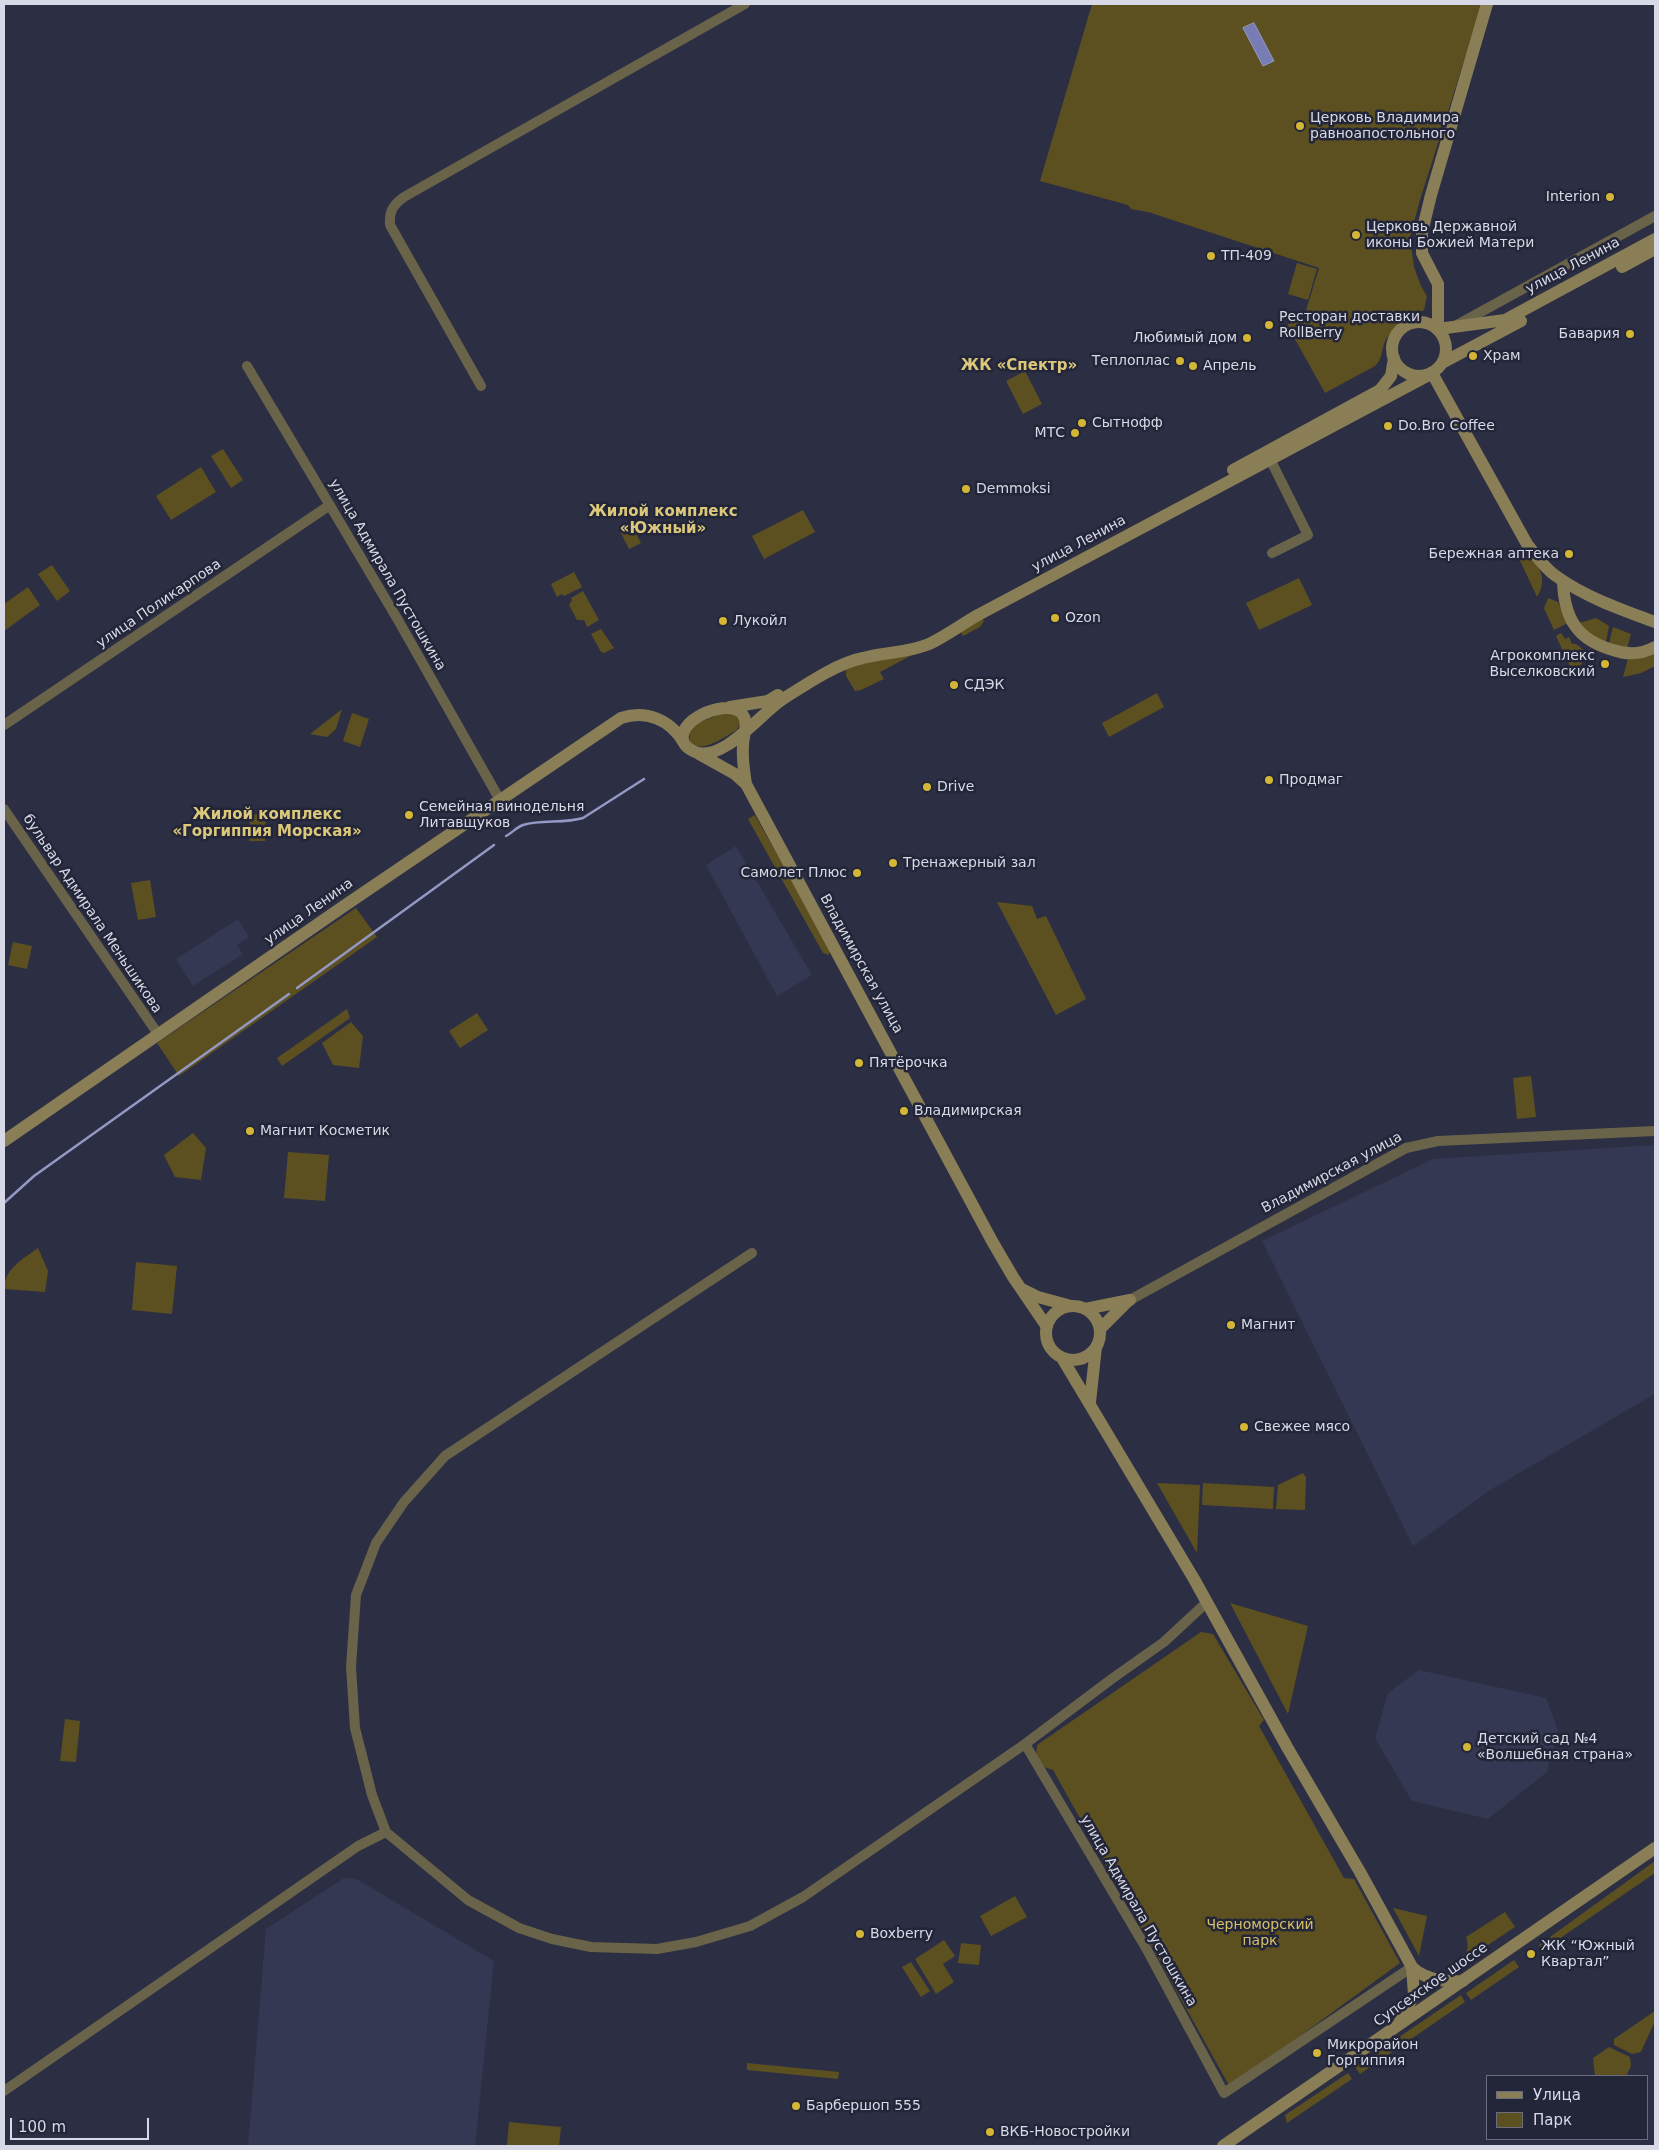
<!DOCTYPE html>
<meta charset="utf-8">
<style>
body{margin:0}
#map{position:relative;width:1659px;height:2150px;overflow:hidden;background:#2c2e43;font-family:"DejaVu Sans",sans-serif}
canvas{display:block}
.frame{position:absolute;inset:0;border:5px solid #d7d9e6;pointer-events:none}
.legend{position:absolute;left:1486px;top:2075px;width:162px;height:65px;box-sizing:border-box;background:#232538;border:1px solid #6b6d7e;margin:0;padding:6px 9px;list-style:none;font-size:15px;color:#d7d9e6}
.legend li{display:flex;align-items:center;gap:10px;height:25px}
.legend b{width:25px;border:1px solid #6b6d7e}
.scale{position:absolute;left:10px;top:2118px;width:139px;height:22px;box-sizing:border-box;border:2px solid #d7d9e6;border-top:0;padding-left:6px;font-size:15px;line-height:18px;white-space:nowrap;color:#d7d9e6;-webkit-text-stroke:4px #232538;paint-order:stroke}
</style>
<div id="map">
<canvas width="1659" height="2150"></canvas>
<div class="frame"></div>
<ul class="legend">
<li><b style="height:6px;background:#897e56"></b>Улица</li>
<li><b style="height:14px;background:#5c5021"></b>Парк</li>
</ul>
<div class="scale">100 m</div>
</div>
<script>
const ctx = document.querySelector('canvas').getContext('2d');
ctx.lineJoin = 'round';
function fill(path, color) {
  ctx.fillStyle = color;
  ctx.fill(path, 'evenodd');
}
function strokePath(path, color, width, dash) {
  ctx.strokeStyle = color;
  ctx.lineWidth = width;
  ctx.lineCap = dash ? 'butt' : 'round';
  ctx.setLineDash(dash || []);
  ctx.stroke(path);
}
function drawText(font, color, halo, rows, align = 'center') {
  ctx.font = font + ' "DejaVu Sans",sans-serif';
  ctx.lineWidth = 5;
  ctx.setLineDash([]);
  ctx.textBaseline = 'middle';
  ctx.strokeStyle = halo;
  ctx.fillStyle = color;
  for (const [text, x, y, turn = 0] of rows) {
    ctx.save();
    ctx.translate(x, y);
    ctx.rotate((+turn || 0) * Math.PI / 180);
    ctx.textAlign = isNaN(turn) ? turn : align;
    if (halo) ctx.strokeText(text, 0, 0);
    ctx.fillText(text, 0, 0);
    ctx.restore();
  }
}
const built = new Path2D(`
 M736,846L812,975L777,996L706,865Z
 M238,919L249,937L237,945L243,954L193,986L176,959Z
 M1655,1145V1394L1490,1490L1413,1546L1262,1241L1433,1159Z
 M1419,1670L1546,1698L1558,1730L1547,1772L1488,1819L1412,1801L1375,1738L1388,1693Z
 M344,1878L356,1879L370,1887L494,1961L475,2146H248L266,1929Z`);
const green = new Path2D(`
 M1092,4H1482L1420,200L1410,237L1414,267L1421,286L1427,296L1424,310C1408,318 1391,327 1384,344C1381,353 1382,359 1375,366L1325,393L1287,325L1304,317L1319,268L1148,212L1131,209L1128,205L1040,181Z
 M1297,263L1317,269L1308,300L1288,294Z
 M1025,371L1042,404L1023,414L1006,381Z
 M223,449L243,480L231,488L211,456Z
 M201,467L216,492L171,520L156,496Z
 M803,510L815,532L764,559L752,536Z
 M632,525L641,543L629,549L620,531Z
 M1522,552L1529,554C1540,569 1548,578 1537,597L1517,554Z
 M52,565L70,591L57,601L38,574Z
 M574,572L582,587L564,596L562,594L557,597L551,584Z
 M1299,578L1312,605L1259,630L1246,603Z
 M28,587L40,605L4,631V604Z
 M583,591L599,620L587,627L584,620H577L569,605L572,600L571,598Z
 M1548,598L1558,602L1568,623L1554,630L1544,608Z
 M981,617L984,621L980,627L963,636L960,630L880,672L884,679L861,690L855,691L846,676V669L899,654Z
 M1596,618L1609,626L1606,642L1594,638L1579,623Z
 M1613,627L1631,634L1627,648L1609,643Z
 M601,629L614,648L604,653L601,652L591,634Z
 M1561,633L1565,639L1569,637L1572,644H1576L1584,650L1582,664L1572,671L1556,636Z
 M1655,653V666L1641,673L1623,677L1628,659Z
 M1157,693L1164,707L1109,737L1102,723Z
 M342,709L336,729L327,737L310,734Z
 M725,712L738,716L740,723L737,730C722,738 706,752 690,744L689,731L696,724Z
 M352,713L369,719L360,747L343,741Z
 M250,814L266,815L265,841H249Z
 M755,815L830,949L829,955L823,953L748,819Z
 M150,880L156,917L138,920L131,883Z
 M997,902L1032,906L1037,919L1046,916L1086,999L1056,1015Z
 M356,908L377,937L179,1076L157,1043Z
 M13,942L32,946L27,969L8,965Z
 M347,1009L350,1018L282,1066L277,1058Z
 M477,1013L488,1030L460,1048L449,1031Z
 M351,1022L363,1036L359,1068L333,1065L322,1043Z
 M1531,1076L1536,1117L1517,1119L1513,1078Z
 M193,1133L206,1148L201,1180L175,1177L164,1155Z
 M288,1152L329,1155L325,1201L284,1198Z
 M38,1248L48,1271L45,1292L4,1289C4,1269 23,1259 38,1248Z
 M136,1262L177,1266L172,1314L132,1310Z
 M1303,1473L1306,1477L1305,1510L1276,1509L1278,1485Z
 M1157,1483L1200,1485L1197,1553Z
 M1203,1483L1274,1487L1273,1509L1202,1505Z
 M1230,1603L1308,1626L1288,1714Z
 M1201,1632L1213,1634L1264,1720L1259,1726L1344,1878L1354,1879L1400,1963L1230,2087L1053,1770L1044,1767L1036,1756L1037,1745Z
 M65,1719L80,1721L76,1762L60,1761Z
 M1655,1861V1873L1543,1950L1539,1945Z
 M1015,1896L1027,1917L991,1936L980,1916Z
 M1393,1908L1427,1916L1419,1956Z
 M1505,1912L1515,1927L1452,1969L1450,1963C1464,1958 1471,1952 1466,1937Z
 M944,1940L955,1956L943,1964L954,1982L936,1994L915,1959Z
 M961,1943L981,1945L979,1965L958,1963Z
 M1514,1960L1519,1967L1471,2000L1466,1993Z
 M911,1962L930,1991L921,1997L902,1967Z
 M1461,1995L1465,2002L1360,2074L1355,2067Z
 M1655,2011V2021L1641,2052L1632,2054L1614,2045V2039Z
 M1609,2047L1630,2057L1631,2066L1626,2076H1595L1593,2058Z
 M747,2063L839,2072L838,2079L747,2070Z
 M1348,2073L1352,2079L1287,2123L1285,2115Z
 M509,2122L561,2127L559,2146L507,2145Z`);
const water = new Path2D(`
 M1254,23L1274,61L1263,66L1243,28Z`);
const stream = new Path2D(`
 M506,836C512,833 517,827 523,825C542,819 563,824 583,818L644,779
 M297,988L494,845
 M4,1203L34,1176L289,994`);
const street = new Path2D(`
 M1457,325L1655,216
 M247,366L398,620L500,800
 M481,386L390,225C389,211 393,205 404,197L745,4
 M1270,459L1308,535L1272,553
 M4,725L330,505
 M4,809L158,1034
 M1130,1300L1406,1148L1438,1141L1655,1131
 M1025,1744L1146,1948L1224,2093L1412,1967
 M386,1832L372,1795L355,1728L351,1667L356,1595L376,1543L404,1502L445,1456L752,1253
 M4,2091L358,1846L386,1832L468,1900L519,1928L552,1939L591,1947L657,1949L696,1942L750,1926L803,1897L1025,1744L1113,1678L1164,1642L1206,1603`);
const secondary = new Path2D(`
 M1487,4L1431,195L1422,232V253L1438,284V329L1505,320L1655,239
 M1622,267L1655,249
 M1392 349a27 27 0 1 1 54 0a27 27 0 1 1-54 0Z
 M1442,363L1521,321
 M1432,373L1527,544C1536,555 1544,568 1556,576C1585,597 1622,610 1655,622
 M1233,470L1380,390L1391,376L1394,358
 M1563,581C1564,618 1577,640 1613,650C1627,655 1642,654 1655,647
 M730,707L768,701L778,695
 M699,754L735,774L746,784
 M4,1141L344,906L621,718C646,710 670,719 684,743
 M1024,1290L1038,1297L1071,1306
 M1046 1333a27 27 0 1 1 54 0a27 27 0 1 1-54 0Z
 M1085,1309L1130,1300
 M1047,1327L1013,1277L992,1241L746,784C744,771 742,759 743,746C743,738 747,727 745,720C745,717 741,712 739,711C723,700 674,721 684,743C686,748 691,750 695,752C723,763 761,713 783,699C805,685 837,663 863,658C885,652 908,653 929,644C946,636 962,624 978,615L1429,375
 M1100,1329L1128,1301
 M1062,1358L1194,1579L1287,1747L1360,1872L1412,1967L1414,1995L1398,2025
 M1090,1402L1096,1347
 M1412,1967C1425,1980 1445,1982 1463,1981
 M1223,2146L1655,1848`);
const markers = [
 [1300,126,5,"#d4b635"],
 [1610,197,5,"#d4b635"],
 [1356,235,5,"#d4b635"],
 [1211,256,5,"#d4b635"],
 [1269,325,5,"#d4b635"],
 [1630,334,5,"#d4b635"],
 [1247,338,5,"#d4b635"],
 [1473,356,5,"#d4b635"],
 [1180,361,5,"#d4b635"],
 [1193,366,5,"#d4b635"],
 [1082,423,5,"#d4b635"],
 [1388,426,5,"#d4b635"],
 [1075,433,5,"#d4b635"],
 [966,489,5,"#d4b635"],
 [1569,554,5,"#d4b635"],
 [1055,618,5,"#d4b635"],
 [723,621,5,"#d4b635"],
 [1605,664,5,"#d4b635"],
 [954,685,5,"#d4b635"],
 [1269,780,5,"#d4b635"],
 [927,787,5,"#d4b635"],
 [409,815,5,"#d4b635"],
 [893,863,5,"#d4b635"],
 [857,873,5,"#d4b635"],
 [859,1063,5,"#d4b635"],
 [904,1111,5,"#d4b635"],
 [250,1131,5,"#d4b635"],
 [1231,1325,5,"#d4b635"],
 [1244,1427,5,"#d4b635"],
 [1467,1747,5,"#d4b635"],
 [860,1934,5,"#d4b635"],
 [1531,1954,5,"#d4b635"],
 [1317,2053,5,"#d4b635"],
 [796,2106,5,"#d4b635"],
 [990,2132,5,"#d4b635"]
];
const poiNames = [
 ["Церковь Владимира",1310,118],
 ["равноапостольного",1310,134],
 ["Interion",1600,197,"right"],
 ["Церковь Державной",1366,227],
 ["иконы Божией Матери",1366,243],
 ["ТП-409",1221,256],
 ["Ресторан доставки",1279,317],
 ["RollBerry",1279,333],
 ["Бавария",1620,334,"right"],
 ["Любимый дом",1237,338,"right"],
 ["Храм",1483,356],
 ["Теплоплас",1170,361,"right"],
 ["Апрель",1203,366],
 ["Сытнофф",1092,423],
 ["Do.Bro Coffee",1398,426],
 ["МТС",1065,433,"right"],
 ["Demmoksi",976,489],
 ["Бережная аптека",1559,554,"right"],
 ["Ozon",1065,618],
 ["Лукойл",733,621],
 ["Агрокомплекс",1595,656,"right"],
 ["Выселковский",1595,672,"right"],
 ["СДЭК",964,685],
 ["Продмаг",1279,780],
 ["Drive",937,787],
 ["Семейная винодельня",419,807],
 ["Литавщуков",419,823],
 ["Тренажерный зал",903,863],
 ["Самолет Плюс",847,873,"right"],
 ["Пятёрочка",869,1063],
 ["Владимирская",914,1111],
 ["Магнит Косметик",260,1131],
 ["Магнит",1241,1325],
 ["Свежее мясо",1254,1427],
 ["Детский сад №4",1477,1739],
 ["«Волшебная страна»",1477,1755],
 ["Boxberry",870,1934],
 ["ЖК “Южный",1541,1946],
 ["Квартал”",1541,1962],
 ["Микрорайон",1327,2045],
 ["Горгиппия",1327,2061],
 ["Барбершоп 555",806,2106],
 ["ВКБ-Новостройки",1000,2132]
];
const streetNames = [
 ["улица Ленина",1573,266,-28],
 ["улица Ленина",1079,544,-28],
 ["улица Адмирала Пустошкина",387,575,60],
 ["улица Поликарпова",159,604,-34],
 ["улица Ленина",309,912,-35],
 ["бульвар Адмирала Меньшикова",92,914,56],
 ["Владимирская улица",861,964,61],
 ["Владимирская улица",1332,1173,-28],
 ["улица Адмирала Пустошкина",1138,1911,60],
 ["Супсехское шоссе",1431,1985,-35]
];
const parkNames = [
 ["Черноморский",1260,1925],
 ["парк",1260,1941]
];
const neighbourhoodNames = [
 ["ЖК «Спектр»",1019,366],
 ["Жилой комплекс",663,512],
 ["«Южный»",663,529],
 ["Жилой комплекс",267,815],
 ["«Горгиппия Морская»",267,832]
];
fill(built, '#353852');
fill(green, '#5c5021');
fill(water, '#777cb5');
strokePath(water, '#9498c4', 1);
strokePath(stream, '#9498c4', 2.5);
strokePath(street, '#696349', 10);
strokePath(secondary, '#897e56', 12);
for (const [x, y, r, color] of markers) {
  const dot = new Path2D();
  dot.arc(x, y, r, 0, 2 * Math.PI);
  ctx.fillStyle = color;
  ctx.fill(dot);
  strokePath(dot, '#232538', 2);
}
drawText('14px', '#d7d9e6', '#232538', poiNames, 'left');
drawText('14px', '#d7d9e6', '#232538', streetNames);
drawText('14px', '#d8c064', '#232538', parkNames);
drawText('bold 15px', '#dcc87b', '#232538', neighbourhoodNames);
</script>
